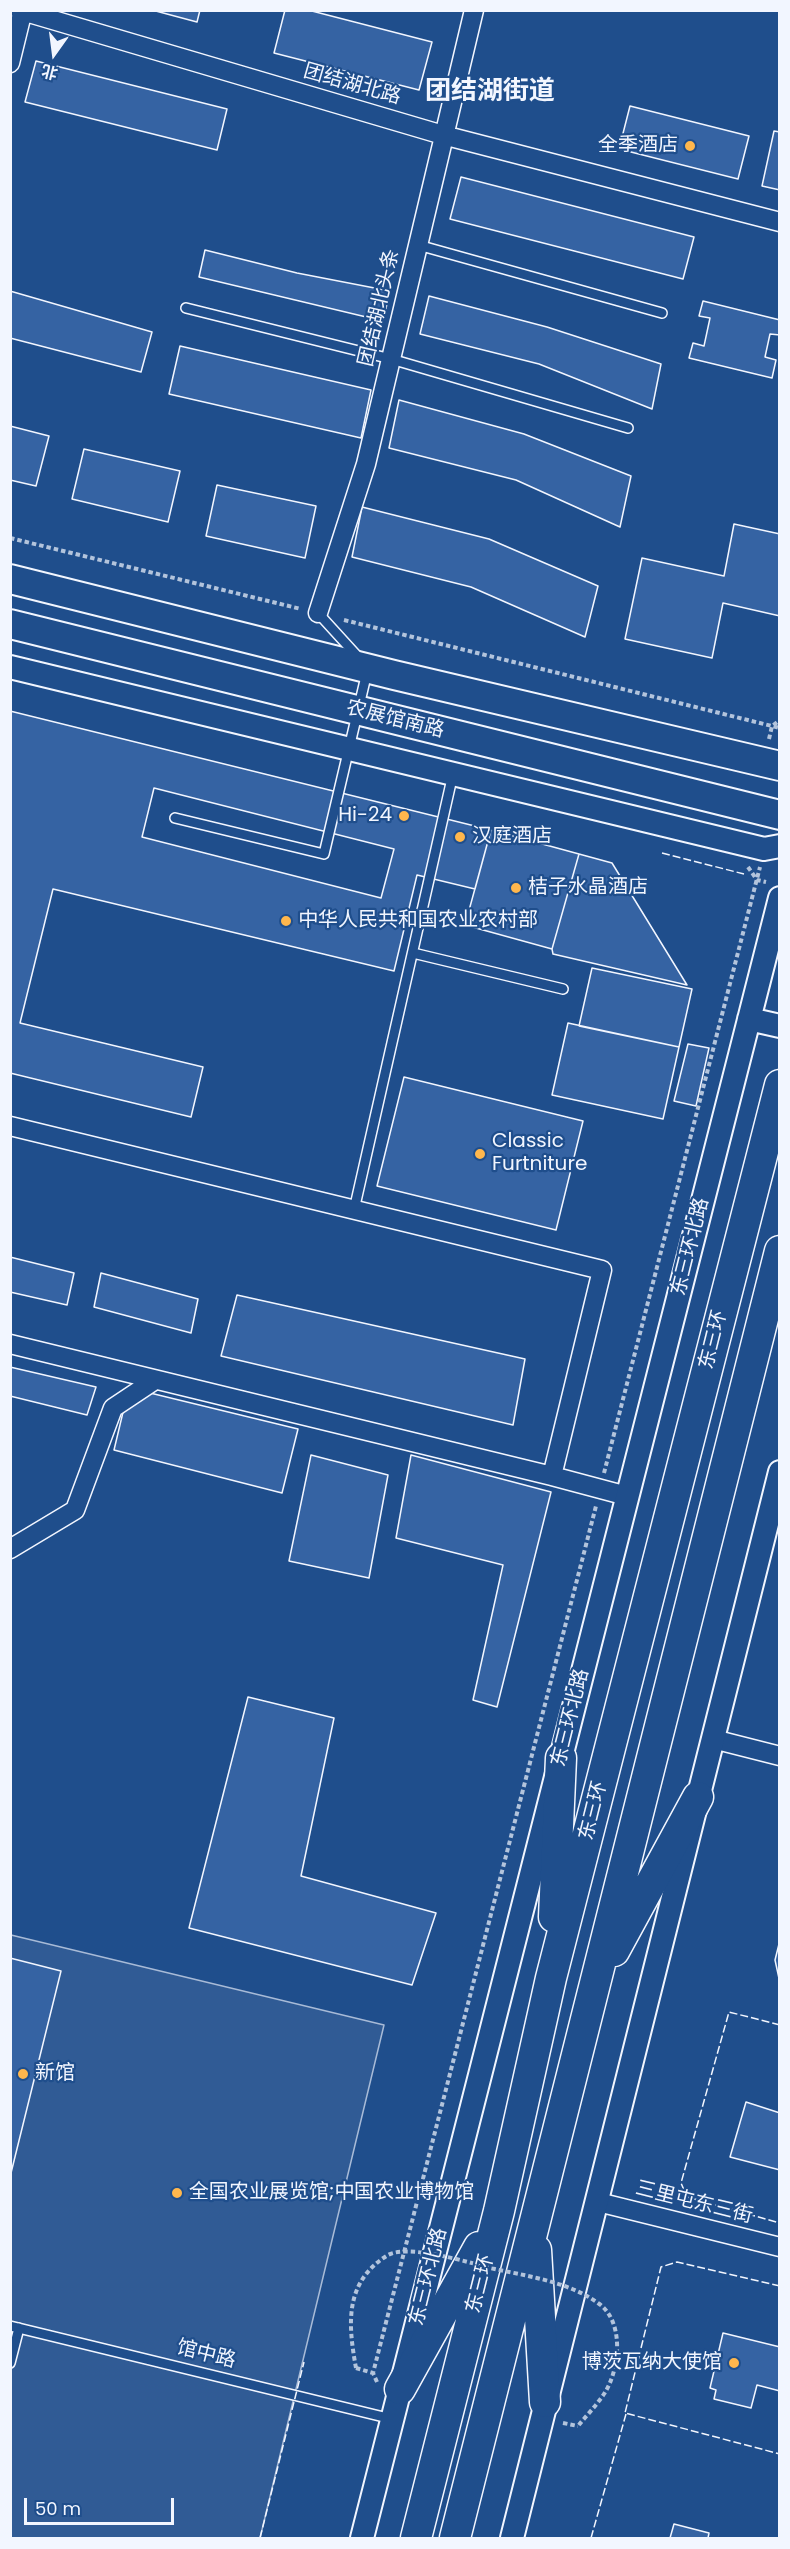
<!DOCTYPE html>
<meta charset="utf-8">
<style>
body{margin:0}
#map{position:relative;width:790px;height:2549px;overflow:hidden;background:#1f4e8c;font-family:Poppins,"Noto Sans SC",sans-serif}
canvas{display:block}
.frame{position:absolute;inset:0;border:12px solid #f2f6ff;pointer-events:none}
.north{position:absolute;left:24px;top:24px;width:60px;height:60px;-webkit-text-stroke:4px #1f4e8c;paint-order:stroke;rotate:194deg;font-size:16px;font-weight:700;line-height:24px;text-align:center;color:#f2f6ff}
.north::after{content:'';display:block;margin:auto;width:21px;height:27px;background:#f2f6ff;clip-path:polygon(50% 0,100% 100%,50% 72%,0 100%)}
.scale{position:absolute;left:24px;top:2498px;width:150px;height:27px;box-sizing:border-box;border:3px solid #f2f6ff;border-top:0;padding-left:8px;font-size:18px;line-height:21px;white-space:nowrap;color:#f2f6ff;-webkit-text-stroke:4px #1f4e8c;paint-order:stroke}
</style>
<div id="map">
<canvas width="790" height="2549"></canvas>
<div class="frame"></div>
<div class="north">北</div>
<div class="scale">50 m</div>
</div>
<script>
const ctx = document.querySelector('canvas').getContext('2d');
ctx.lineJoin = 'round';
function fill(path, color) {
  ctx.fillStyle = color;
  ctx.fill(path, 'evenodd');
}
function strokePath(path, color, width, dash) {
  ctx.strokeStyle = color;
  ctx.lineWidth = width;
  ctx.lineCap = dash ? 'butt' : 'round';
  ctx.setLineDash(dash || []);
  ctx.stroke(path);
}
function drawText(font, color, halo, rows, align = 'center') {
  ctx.font = font + ' Poppins,"Noto Sans SC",sans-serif';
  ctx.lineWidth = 4.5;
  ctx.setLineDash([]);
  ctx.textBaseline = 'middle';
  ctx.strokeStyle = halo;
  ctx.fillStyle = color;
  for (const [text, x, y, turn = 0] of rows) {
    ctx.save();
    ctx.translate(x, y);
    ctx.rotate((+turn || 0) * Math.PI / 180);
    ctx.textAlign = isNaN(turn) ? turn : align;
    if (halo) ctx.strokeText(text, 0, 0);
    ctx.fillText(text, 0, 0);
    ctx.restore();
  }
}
const built = new Path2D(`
 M11,1935L384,2025L260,2538H11Z`);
const building = new Path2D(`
 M152,10H200L197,22Z
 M285,10H308L432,42L419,90L274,53Z
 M36,61L227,109L217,150L25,102Z
 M630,106L749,136L738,179L619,149Z
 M774,131L780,132V190L762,186Z
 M461,177L694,237L683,279L450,219Z
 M205,250L297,273L390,291L383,321L199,277Z
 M10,291L152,332L141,372L10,338Z
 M429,296L547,327L661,364L652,409L539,364L420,334Z
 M703,301L780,320V335L770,334L765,357L776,360L772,378L689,358L693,343L704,346L710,318L699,316Z
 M180,346L371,390L361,438L169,394Z
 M399,400L524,434L631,476L620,527L516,480L389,448Z
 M10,426L49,436L36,486L10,480Z
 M84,449L180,471L168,522L72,499Z
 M217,485L316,506L305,558L206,536Z
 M362,507L489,539L598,586L585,637L471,587L352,557Z
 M734,524L780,534V616L723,603L712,658L625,639L642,558L724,576Z
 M10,711L491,830L475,889L417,875L394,971L53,889L20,1023L203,1067L191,1117L10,1073ZM154,788L394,849L381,898L142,837Z
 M491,830L579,854L552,949L465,925Z
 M579,854L612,863L687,985L553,954L552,949Z
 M592,968L692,989L679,1047L579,1026Z
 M568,1023L679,1047L663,1119L552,1095Z
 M688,1044L709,1048L696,1106L674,1101Z
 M404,1077L583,1121L556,1230L377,1186Z
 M10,1257L74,1273L67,1305L10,1292Z
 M101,1273L198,1299L191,1333L94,1307Z
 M237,1295L525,1359L513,1425L221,1356Z
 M10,1367L96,1387L87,1415L10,1396Z
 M146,1392L298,1429L282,1493L114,1450L124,1408Z
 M311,1455L388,1475L369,1578L289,1561Z
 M411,1455L551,1492L497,1707L473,1700L503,1565L396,1538Z
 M248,1697L334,1718L301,1876L436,1913L412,1985L189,1928Z
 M780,1940V1983L775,1960Z
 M10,1958L61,1971L10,2177Z
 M746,2102L780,2113V2170L730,2157Z
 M723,2333L780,2347V2391L757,2385L751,2408L714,2399L716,2390L710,2388Z
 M674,2524L709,2533L708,2538H670Z`);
const path = new Path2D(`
 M10,538L301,609
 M344,620L780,728
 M769,739L772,726L780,720
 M748,867L757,880L766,882
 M604,1473L760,867
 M356,2368L373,2373
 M377,2382L373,2373L596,1506
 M563,2423L578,2426`);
const service = new Path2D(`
 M418,245L662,313
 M186,308L391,359L628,428
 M318,613L359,658
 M175,818L324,854L367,672
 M413,953L563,989
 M354,1210L453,774
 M10,2326L392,2419
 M10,2363L19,2328`);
const minor = new Path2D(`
 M19,10L443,135L780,222
 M10,63L23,10
 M318,613L366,464L474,10
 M10,1126L602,1270L552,1476L10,1344
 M552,1476L627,1496
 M10,1549L75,1510L113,1408L155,1380
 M713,1739L780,1756
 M598,2202L780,2247`);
const tertiary = new Path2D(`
 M10,667L764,849L780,846
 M749,1019L780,1026
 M362,2538L780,898
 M512,2538L780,1472`);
const primary = new Path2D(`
 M10,579L394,675L780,766
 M10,624L780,815`);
const trunk = new Path2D(`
 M554,1917L561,1758
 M614,1951L698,1797
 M536,2250L545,2402
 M400,2389L479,2247
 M416,2538L499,2211L551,1978L780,1085
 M455,2538L780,1251`);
const pathBridge = new Path2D(`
 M356,2368C348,2324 344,2282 388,2255C408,2244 468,2262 490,2268C526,2276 567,2281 598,2303C625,2321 620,2370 604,2394C596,2406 586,2416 578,2426`);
const fence = new Path2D(`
 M662,853L744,874
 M780,2025L729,2012L681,2183L687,2197L780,2223
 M780,2286L677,2262L661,2267L625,2413L780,2454
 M260,2538L304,2362
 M591,2538L626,2414`);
const markers = [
 [690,146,6,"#ffb74d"],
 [404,816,6,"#ffb74d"],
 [460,837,6,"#ffb74d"],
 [516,888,6,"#ffb74d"],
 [286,921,6,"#ffb74d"],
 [480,1154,6,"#ffb74d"],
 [23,2074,6,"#ffb74d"],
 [177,2193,6,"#ffb74d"],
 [734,2363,6,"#ffb74d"]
];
const streetNames = [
 ["团结湖北路",352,85,16],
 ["团结湖北头条",380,308,-77],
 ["农展馆南路",395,720,14],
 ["东三环北路",691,1247,-76],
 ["东三环",714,1340,-76],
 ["东三环北路",571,1718,-76],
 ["东三环",594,1811,-76],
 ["三里屯东三街",694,2203,14],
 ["东三环北路",429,2277,-76],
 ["东三环",481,2284,-76],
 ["馆中路",206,2355,14]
];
const poiNames = [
 ["全季酒店",678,146,"right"],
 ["Hi-24",392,816,"right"],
 ["汉庭酒店",472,837],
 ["桔子水晶酒店",528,888],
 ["中华人民共和国农业农村部",298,921],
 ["Classic",492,1142],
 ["Furtniture",492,1165],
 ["新馆",35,2074],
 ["全国农业展览馆;中国农业博物馆",189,2193],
 ["博茨瓦纳大使馆",722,2363,"right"]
];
const districtNames = [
 ["团结湖街道",490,92]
];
fill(built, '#305b95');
strokePath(built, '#a8bbd7', 1.5);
fill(building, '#3563a3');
strokePath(building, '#f2f6ff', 1.5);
strokePath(service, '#f2f6ff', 12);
strokePath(minor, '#f2f6ff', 21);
strokePath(tertiary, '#f2f6ff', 26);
strokePath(primary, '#f2f6ff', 32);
strokePath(trunk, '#f2f6ff', 33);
strokePath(path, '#b3c4dc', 4, [4.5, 3]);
strokePath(service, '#1f4e8c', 9);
strokePath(minor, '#1f4e8c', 18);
strokePath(tertiary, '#1f4e8c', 22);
strokePath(primary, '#1f4e8c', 28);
strokePath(trunk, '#1f4e8c', 30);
strokePath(pathBridge, '#b3c4dc', 4, [4.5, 3]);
strokePath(fence, '#f2f6ff', 1.5, [8, 3]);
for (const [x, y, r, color] of markers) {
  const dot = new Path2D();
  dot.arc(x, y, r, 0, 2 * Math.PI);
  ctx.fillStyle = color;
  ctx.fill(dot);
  strokePath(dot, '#1f4e8c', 2);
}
drawText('20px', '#f2f6ff', '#1f4e8c', streetNames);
drawText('20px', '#f2f6ff', '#1f4e8c', poiNames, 'left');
drawText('bold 26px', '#f2f6ff', '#1f4e8c', districtNames);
</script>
